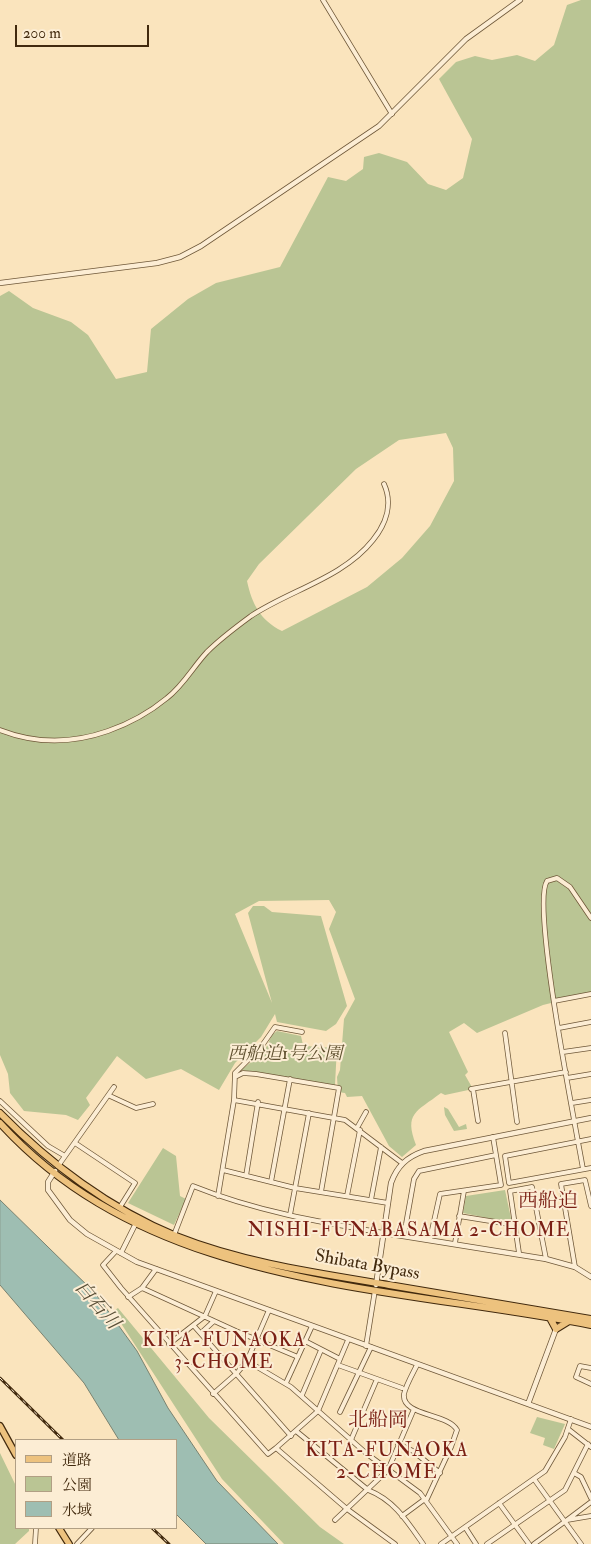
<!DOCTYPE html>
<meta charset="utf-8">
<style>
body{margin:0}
#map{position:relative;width:591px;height:1544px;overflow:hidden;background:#fae4bd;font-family:"IM FELL Double Pica","Noto Serif JP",serif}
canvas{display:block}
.legend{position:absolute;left:15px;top:1439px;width:162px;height:90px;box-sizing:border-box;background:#fcedd4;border:1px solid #b19f84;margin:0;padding:6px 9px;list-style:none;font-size:15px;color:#41290d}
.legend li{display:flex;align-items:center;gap:10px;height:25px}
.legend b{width:25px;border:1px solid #b19f84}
.scale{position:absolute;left:15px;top:25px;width:134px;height:22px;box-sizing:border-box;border:2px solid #41290d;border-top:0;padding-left:6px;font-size:15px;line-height:18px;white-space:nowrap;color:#41290d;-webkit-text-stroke:4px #fcedd4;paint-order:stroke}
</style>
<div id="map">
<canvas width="591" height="1544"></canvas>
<ul class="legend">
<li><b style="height:6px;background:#edc27e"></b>道路</li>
<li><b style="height:14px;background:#bac594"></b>公園</li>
<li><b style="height:14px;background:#9ebeb2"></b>水域</li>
</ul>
<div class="scale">200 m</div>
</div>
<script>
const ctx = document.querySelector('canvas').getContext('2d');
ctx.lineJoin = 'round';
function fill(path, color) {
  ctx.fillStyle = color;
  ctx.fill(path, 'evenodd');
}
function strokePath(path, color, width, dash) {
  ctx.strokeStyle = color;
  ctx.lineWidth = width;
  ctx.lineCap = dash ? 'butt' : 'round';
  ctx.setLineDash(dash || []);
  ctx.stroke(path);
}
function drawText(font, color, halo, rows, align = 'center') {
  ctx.font = font + ' "IM FELL Double Pica","Noto Serif JP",serif';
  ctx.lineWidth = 4;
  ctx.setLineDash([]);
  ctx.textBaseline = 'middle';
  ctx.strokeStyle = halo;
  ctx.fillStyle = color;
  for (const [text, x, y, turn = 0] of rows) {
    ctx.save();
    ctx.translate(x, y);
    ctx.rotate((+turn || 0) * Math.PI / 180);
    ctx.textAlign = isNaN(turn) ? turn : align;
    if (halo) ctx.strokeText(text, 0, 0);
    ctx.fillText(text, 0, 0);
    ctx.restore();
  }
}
const green = new Path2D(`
 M581,0H591V993L543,1005L477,1033L464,1023L449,1032L468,1072L465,1075L473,1089L445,1095L441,1093C416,1112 404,1113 416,1145L402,1157L389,1146L362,1096L347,1097L345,1093L338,1092L337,1077L340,1070L344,1019L355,999L329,929L336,912L329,900L259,901L235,914L272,1003L248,913L253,906H264L272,912L321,916L347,1006L336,1024L326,1031L277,1022L275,1014L261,1037L235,1063L219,1090L181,1069L146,1079L117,1056L86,1098L90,1105L78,1120L66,1115L24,1111L10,1093L8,1074L0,1055V296L9,291L33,308L71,322L88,335L116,379L147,372L151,329L188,299L216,283L280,267L328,177L346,181L363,169L364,157L379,153L407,162L428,184L446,190L463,178L472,139L439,79L456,62L475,56L492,60L517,55L535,61L554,45L567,5ZM446,433L453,448L454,481L430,526L402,558L367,587L282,631C260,620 252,604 247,581L259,564L356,469L399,440Z
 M277,1031L301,1036L303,1045L320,1048L337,1046L335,1085L241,1070L264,1052L272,1035Z
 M444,1107L448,1109L459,1127L466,1124L467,1129L454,1131L445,1115Z
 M163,1148L176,1156L180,1196L186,1199L174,1225L128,1203Z
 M505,1190L512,1223L463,1213L466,1196Z
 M118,1308L209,1418L320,1527L344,1544H284L222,1479L113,1311Z
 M537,1417L565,1424L554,1449L543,1445L545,1438L530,1433Z
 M0,1453L16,1486V1528H29V1531L15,1544H0Z`);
const water = new Path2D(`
 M0,1200L95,1293L137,1351L168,1408L217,1481L278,1544H206L176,1514V1440H119L84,1383L0,1285Z`);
const minor = new Path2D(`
 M323,0L392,114
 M0,730C36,744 71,744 108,731C128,724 150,712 167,698C183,686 193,667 207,652C220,639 236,627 251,616C290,590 343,578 373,540C386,524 393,504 384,484
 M554,1001L591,994
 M559,1028L591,1022
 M505,1033L517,1122
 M563,1052L591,1048
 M235,1077L243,1073L256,1074L339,1088L321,1192
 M567,1078L591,1074
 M471,1089L566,1072
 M473,1089L478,1121
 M110,1096L136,1108L153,1104
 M234,1100L345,1120L402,1163
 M0,1101L48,1146L65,1156
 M572,1103L591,1100
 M357,1128L366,1112
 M591,1139L505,1156L509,1183L591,1168
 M75,1143L135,1183L120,1207
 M58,1166L114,1087
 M583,1169C576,1128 531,905 547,881L557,878L570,887L591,918
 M223,1170L295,1188L388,1203
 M246,1176L258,1102
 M271,1182L290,1079
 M218,1196L234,1100L235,1073L261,1047L275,1027L302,1032
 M347,1196L360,1130
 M371,1200L381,1147
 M290,1215L309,1113
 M459,1216L515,1225
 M174,1235L193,1186C255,1211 319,1222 384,1233
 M404,1235L414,1179L419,1171L496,1155
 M430,1239L440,1194L501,1185L493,1137
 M455,1243L464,1191
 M116,1251L103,1265L121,1288L268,1454L276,1448
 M121,1253L136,1223
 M519,1253L510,1191L532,1187L546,1259
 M575,1267L561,1184L585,1180L591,1206
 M156,1269L142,1288L236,1331L298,1357
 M128,1297L142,1288
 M194,1326L291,1436
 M201,1333L214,1321
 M348,1340L318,1411L276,1448L347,1509L395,1544
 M305,1341L340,1359
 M169,1344L205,1316L216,1291
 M366,1346L375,1290
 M247,1361L291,1387L367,1454L420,1493L457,1544
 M338,1365L402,1388
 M417,1365C413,1373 406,1385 404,1394C401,1416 448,1413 457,1430L451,1447L426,1501
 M591,1368L580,1366L576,1377L591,1384
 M286,1383L312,1326
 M213,1394L237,1373L247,1361L269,1310
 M302,1395L321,1350
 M340,1412L371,1347
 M568,1429L591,1447
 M296,1431L368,1490C394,1500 407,1521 423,1544
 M351,1440L377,1379
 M398,1444L413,1451L440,1473
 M574,1473L581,1477L591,1498
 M534,1479L581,1544
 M499,1503L529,1544
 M402,1516L425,1499
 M335,1520L388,1470L414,1409
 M567,1520L591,1502
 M465,1527L476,1544
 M35,1544L36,1528
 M77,1544L92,1528
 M441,1544L545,1471L565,1437L571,1419
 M487,1544L565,1490L588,1444
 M534,1544L567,1520L591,1516`);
const tertiary = new Path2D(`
 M0,283L157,263L180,257L201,246L379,126L466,39L520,0
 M55,1171L48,1182V1190L70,1220L87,1234L137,1262L591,1427
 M384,1233L546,1259L575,1267L591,1277
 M376,1285L391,1183C397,1166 407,1157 424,1151L591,1118
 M528,1404L556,1329`);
const primary = new Path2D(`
 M0,1426L16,1455
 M59,1528L69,1544`);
const trunk = new Path2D(`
 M0,1113C49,1163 110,1209 176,1236C244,1263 317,1273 389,1285C457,1296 524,1308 591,1319
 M0,1123C151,1289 387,1285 591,1325
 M550,1318L556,1329L569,1321`);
const rail = new Path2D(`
 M0,1378L63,1440
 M152,1528L169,1544`);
const parkNames = [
 ["西船迫1号公園",285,1055]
];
const streetNames = [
 ["Shibata Bypass",367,1266,10]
];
const neighbourhoodNames = [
 ["NISHI-FUNABASAMA 2-CHOME",409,1232],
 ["KITA-FUNAOKA",224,1342],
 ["3-CHOME",224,1364],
 ["KITA-FUNAOKA",387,1452],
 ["2-CHOME",387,1474]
];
const waterNames = [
 ["白石川",96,1306,49]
];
const quarterNames = [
 ["西船迫",548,1203],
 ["北船岡",378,1422]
];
fill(green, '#bac594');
fill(water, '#9ebeb2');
strokePath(water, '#798270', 1);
strokePath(minor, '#6f5839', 5.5);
strokePath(tertiary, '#6f5839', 6);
strokePath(primary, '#41290d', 8);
strokePath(trunk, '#41290d', 8);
strokePath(minor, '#fcedd4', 4);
strokePath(tertiary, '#fcedd4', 4.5);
strokePath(primary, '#edc27e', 5.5);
strokePath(trunk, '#edc27e', 6);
strokePath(rail, '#41290d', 3);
strokePath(rail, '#fcedd4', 1, [4]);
drawText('italic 18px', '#5f502f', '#fcedd4', parkNames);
drawText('18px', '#41290d', '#fcedd4', streetNames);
ctx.letterSpacing = '1px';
drawText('19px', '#7a1f14', '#fcedd4', neighbourhoodNames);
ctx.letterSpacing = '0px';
drawText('italic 19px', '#584e36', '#fcedd4', waterNames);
drawText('20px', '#7a1f14', '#fcedd4', quarterNames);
</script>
